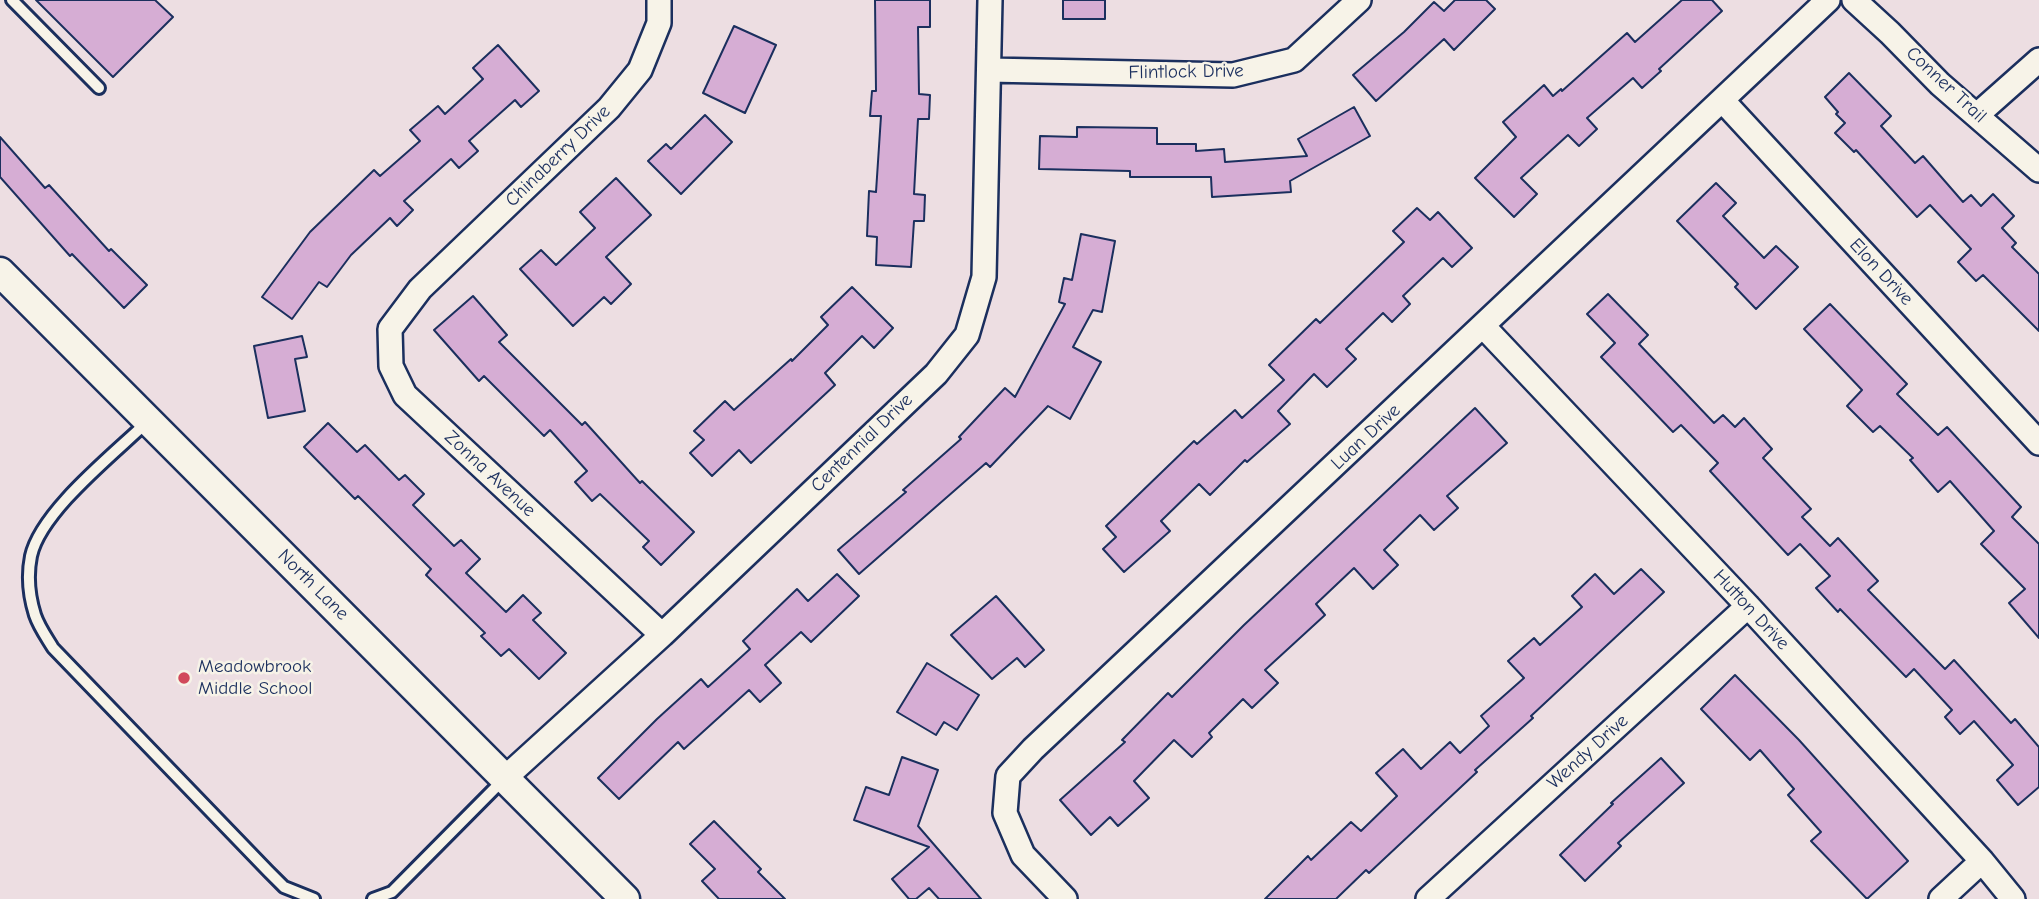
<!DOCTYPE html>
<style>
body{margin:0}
canvas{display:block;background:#eddee2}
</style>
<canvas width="2039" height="899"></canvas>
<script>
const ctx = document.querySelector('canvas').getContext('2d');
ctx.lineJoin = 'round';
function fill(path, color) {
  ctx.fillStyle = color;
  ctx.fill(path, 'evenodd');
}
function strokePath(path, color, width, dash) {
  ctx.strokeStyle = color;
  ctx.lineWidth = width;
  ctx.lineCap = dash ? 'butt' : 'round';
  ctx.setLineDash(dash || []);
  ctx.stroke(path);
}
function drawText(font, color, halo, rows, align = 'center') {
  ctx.font = font + ' "Comic Neue",sans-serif';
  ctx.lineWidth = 5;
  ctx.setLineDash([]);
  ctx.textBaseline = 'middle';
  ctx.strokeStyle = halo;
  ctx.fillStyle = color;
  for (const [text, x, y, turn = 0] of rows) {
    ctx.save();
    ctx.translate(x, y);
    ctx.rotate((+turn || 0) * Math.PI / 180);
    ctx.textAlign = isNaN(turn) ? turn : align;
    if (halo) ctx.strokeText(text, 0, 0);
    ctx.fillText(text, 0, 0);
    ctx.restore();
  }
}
const building = new Path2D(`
 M36,0H155L173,17L113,77Z
 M875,0H930V27H918L919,94L930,95L929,119H918L914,194L925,195L924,221H914L911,267L876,265L877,237L867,236L869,191L876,192L881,116H870L872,91H876Z
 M1063,0H1105V19H1063Z
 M1455,0H1486L1495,9L1454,50L1444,39L1376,101L1353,75L1404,32L1434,2L1444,11Z
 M1682,0H1712L1722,11L1659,69L1661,71L1642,88L1633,78L1587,118L1597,129L1579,146L1568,135L1521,178L1537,194L1514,217L1475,178L1516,137L1503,122L1544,85L1553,96L1561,89L1562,91L1627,33L1635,42Z
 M734,26L776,45L745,113L703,93Z
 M498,45L539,91L521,107L515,100L469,141L478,151L459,168L451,159L404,201L413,210L397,226L390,218L351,255L327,287L319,282L292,319L262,297L310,232L374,170L380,176L420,141L410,130L438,106L445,114L483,79L473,68Z
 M1849,73L1891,116L1881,126L1915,163L1923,156L1963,202L1971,195L1981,206L1993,194L2014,216L2002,228L2016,243L2012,247L2039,274V331L1983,275L1976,281L1958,262L1971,249L1930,205L1917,217L1856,150L1854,152L1835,133L1845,123L1836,114L1838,112L1825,97Z
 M1354,107L1370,136L1290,181L1291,192L1212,197L1211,177H1130V171L1039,169L1040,136L1077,137V127L1157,128V144H1196V151L1224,149L1225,162L1307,156L1298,139Z
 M705,115L732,142L681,194L648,161L666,144L671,149Z
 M0,137L45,188L49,185L109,251L111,249L147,285L124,308L72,254L70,256L0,177Z
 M616,178L651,215L606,257L631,284L611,304L604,297L573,326L520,269L541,250L556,265L595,228L580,212Z
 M1716,183L1736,203L1723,216L1764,258L1776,246L1798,267L1756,309L1735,287L1738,284L1677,221Z
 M1417,208L1430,220L1438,212L1472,248L1452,267L1443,258L1403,296L1410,304L1392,322L1383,313L1346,349L1356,359L1327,387L1314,374L1278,411L1290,424L1247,462L1245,460L1210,495L1199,484L1161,521L1170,531L1124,572L1103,549L1116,537L1106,526L1194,441L1197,444L1235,410L1242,418L1284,380L1269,365L1316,319L1320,323L1404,242L1393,231Z
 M1081,234L1115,241L1102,312L1093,310L1073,347L1101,362L1070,419L1048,406L990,467L986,463L859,574L838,550L906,492L903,490L961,439L959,437L1005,388L1015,397L1065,304L1059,302L1064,278L1072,280Z
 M852,287L893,328L874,348L862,336L825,373L835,385L751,463L739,450L712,476L690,453L704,440L694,431L725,401L734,410L791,359L792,361L828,325L821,317Z
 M1608,294L1648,335L1639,344L1714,423L1723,415L1735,427L1744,418L1772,449L1763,458L1811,509L1802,517L1830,546L1838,538L1878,581L1868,590L1945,669L1954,660L2011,723L2015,719L2039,747V787L2018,805L1997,780L2013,765L1974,721L1960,734L1945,717L1952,710L1914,669L1906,677L1840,609L1838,612L1816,588L1830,576L1800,544L1788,555L1710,471L1718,463L1681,425L1673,432L1601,357L1615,343L1587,314Z
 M473,296L507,335L499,342L582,425L585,422L640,483L642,481L694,532L661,565L643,547L649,541L600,494L592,501L575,482L587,471L550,430L544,436L484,376L479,381L434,330Z
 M1830,304L1907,384L1897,394L1938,435L1947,427L2021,507L2012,517L2039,544V638L2009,603L2025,589L1981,544L1994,531L1950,481L1938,492L1910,460L1913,458L1880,426L1873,432L1847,406L1862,390L1804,329Z
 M302,336L307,357L295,359L305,411L268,418L254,346Z
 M1475,408L1507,443L1447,496L1458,508L1434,530L1420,515L1384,550L1398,565L1373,589L1354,568L1316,604L1325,615L1265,670L1278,683L1252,708L1243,699L1209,733L1212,737L1192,757L1174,740L1134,781L1149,798L1118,826L1110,817L1091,835L1060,800L1125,742L1122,740L1168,693L1172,697L1244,625Z
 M328,423L357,452L365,445L399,480L405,475L424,494L413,505L454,546L461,540L480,559L466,573L506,612L523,595L541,613L533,620L566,653L539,679L509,649L501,656L481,636L485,633L426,575L431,569L358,496L355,499L304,447Z
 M1641,569L1664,592L1531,716L1533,718L1475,770L1477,772L1369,873L1366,870L1336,899H1265L1308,856L1311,860L1351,822L1361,831L1397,796L1376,773L1403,749L1421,769L1450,742L1460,753L1489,726L1481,716L1524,678L1508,661L1534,638L1540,645L1582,607L1572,596L1595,574L1614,594Z
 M837,574L859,596L811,642L801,632L765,665L781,683L760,702L749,690L684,749L678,742L619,799L598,778L657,719L701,679L708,687L750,649L743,641L797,589L808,601Z
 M996,596L1044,650L1025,667L1017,658L992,679L951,635Z
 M927,663L979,695L957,730L944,722L936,735L897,712Z
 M1735,675L1799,740L1908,861L1867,899L1811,841L1821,832L1788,795L1794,789L1760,750L1750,760L1701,709Z
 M902,757L938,770L918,826L981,899H939L929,888L916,899H909L892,879L929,847L854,820L866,787L889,795Z
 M1661,758L1684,783L1618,843L1621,846L1585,881L1560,855L1613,804L1611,803Z
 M714,821L761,869L758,872L785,899H719L702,881L715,869L690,844Z`);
const service = new Path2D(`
 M12,0L99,88
 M147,422C114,454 41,511 31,556C27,576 29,596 35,615C39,627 47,638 53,648L268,871L284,887L314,899
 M373,899L392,892L504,779`);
const minor = new Path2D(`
 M659,0V23L640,70L609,108L420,289L390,329L391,366L405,395L662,635
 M1854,0L1890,33L1940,84L2039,170
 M989,70L1233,75L1294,60L1359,0
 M1723,101L2039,443
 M1977,115L2039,60
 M1483,326L1748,606L1982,861L2013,899
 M506,777L662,635L936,374L967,335L984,277L990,0
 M1065,899L1023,855L1005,813L1008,776L1033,749L1828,0
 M1428,899L1748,606
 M1941,899L1982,861`);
const tertiary = new Path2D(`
 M0,272L625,899`);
const markers = [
 [184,678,7,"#d1495b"]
];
const streetNames = [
 ["Flintlock Drive",1186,72,-1],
 ["Conner Trail",1946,85,43],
 ["Chinaberry Drive",558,156,-44],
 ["Elon Drive",1881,272,47],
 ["Luan Drive",1366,437,-43],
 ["Centennial Drive",862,443,-44],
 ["Zonna Avenue",490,474,43],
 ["North Lane",313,585,45],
 ["Hutton Drive",1751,610,47],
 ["Wendy Drive",1588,752,-42]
];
const poiNames = [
 ["Meadowbrook",198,667],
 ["Middle School",198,689]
];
fill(building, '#d6add4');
strokePath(building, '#1b2f5e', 2);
strokePath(service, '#1b2f5e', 16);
strokePath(minor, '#1b2f5e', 28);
strokePath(tertiary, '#1b2f5e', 33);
strokePath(service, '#f7f3e8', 10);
strokePath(minor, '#f7f3e8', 23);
strokePath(tertiary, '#f7f3e8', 28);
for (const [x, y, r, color] of markers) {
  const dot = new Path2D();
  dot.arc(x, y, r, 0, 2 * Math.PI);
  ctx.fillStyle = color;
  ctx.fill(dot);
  strokePath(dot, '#f7f3e8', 2.5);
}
drawText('19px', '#1b2f5e', '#f7f3e8', streetNames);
drawText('19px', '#1b2f5e', '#f7f3e8', poiNames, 'left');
</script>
